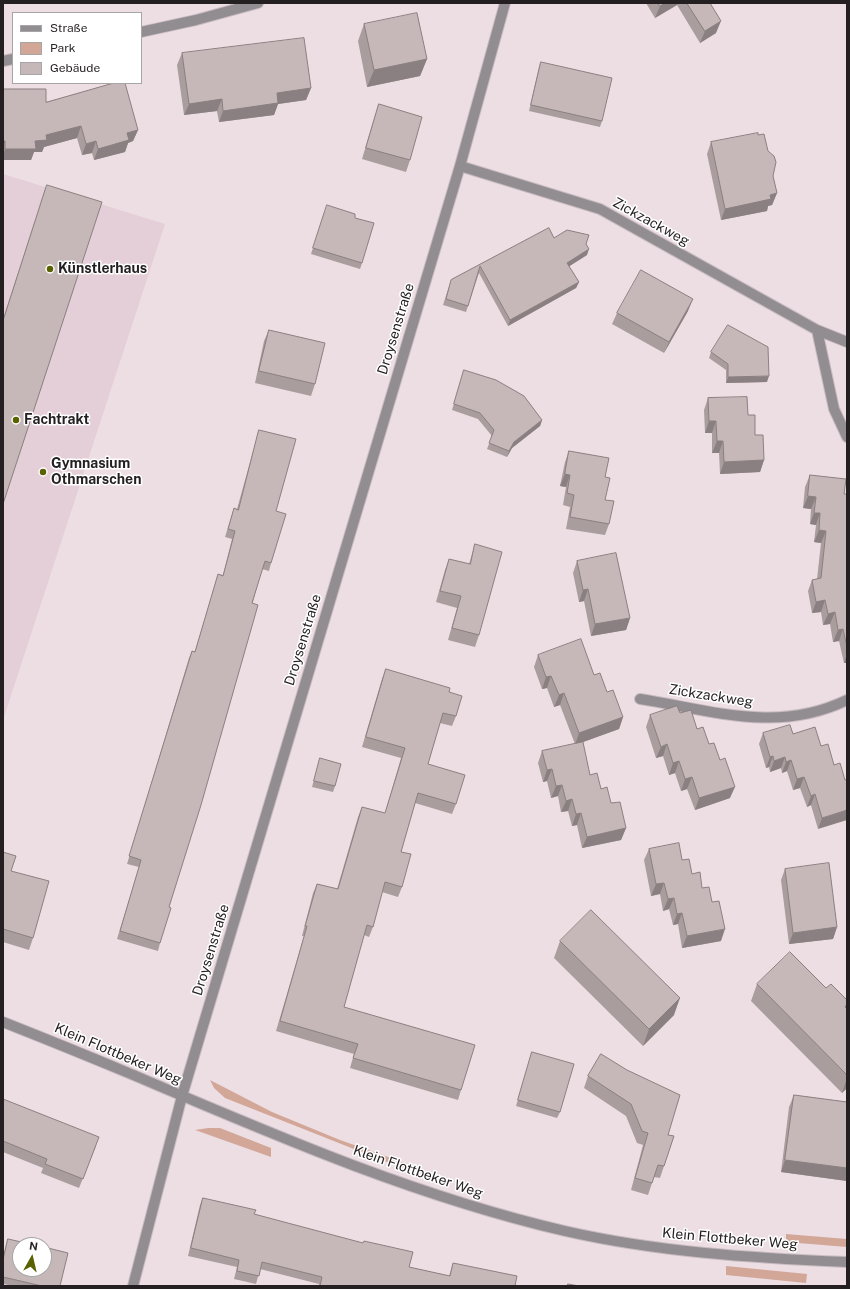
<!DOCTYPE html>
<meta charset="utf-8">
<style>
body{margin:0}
#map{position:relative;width:850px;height:1289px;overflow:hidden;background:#eddee4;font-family:"Public Sans",sans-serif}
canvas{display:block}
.frame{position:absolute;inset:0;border:4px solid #241f21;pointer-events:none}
.legend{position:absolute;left:12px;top:12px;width:130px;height:72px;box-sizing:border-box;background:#fff;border:1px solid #a7a5a6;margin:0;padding:5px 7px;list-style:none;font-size:12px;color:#241f21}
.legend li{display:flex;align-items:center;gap:8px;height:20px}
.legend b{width:20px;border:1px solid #a7a5a6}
.north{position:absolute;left:12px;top:1237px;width:40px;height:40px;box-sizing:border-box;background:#fff;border:1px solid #a7a5a6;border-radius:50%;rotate:8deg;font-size:11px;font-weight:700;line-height:16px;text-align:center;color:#241f21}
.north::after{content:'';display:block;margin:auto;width:14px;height:18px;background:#5a6200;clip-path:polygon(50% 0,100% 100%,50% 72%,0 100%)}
</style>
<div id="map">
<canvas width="850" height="1289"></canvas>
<div class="frame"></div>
<ul class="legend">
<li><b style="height:5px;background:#918d91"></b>Straße</li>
<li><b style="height:11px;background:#d2a798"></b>Park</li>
<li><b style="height:11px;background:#c6b7b8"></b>Gebäude</li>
</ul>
<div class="north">N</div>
</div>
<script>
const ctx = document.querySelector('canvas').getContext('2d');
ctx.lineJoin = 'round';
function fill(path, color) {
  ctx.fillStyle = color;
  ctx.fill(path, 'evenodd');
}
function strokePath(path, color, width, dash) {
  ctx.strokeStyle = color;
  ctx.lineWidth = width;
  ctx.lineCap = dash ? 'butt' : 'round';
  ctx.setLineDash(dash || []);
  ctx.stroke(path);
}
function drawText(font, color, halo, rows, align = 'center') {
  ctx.font = font + ' "Public Sans",sans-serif';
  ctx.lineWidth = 3;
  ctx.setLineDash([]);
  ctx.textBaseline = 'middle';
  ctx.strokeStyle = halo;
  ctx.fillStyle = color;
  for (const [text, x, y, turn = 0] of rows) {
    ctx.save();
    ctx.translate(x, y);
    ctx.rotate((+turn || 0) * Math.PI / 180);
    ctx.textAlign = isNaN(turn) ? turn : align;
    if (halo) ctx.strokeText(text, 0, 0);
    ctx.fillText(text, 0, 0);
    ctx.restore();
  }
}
const built = new Path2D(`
 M3,174L165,224L3,720Z`);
const green = new Path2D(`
 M210,1080L272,1112L340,1140L408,1164L402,1168L225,1098L214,1088Z
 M208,1128H220L271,1148V1157L195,1130Z
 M786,1234L847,1239V1247L786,1242Z
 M726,1266L807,1274L806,1283L726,1275Z`);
const street = new Path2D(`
 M141,32L196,20L258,3
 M3,61L13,59
 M460,166L600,209L817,330L847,342
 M817,330L834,409L847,437
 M640,699C711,710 777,734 847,700
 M3,1022C46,1039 88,1056 131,1074C272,1134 414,1196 565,1231C657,1252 752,1258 847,1262
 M133,1286L182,1096L460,166L505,3`);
const wall = new Path2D(`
 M646,3H710L716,33L700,43L677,5L655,18Z
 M364,24L427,59L420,76L367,87L358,41Z
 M182,53L311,88L306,100L278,104L274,115L219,122L217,111L184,115L177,65Z
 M541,62L602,121L600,127L529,111L539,68Z
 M3,89L46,102L138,130L133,141L128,143L125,152L94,160L92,153L82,155L77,138L44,147L42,152H34L31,160H3Z
 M379,104L410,160L406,172L362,159L375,116Z
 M711,142L773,176L777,193L772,205L768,206L767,211L721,220L707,154Z
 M47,185L3,504V319Z
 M325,211L355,218L362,263L360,269L311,254Z
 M549,228L554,238L586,244L587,255L569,266L579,282L576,288L508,326L479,273L466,312L443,305L451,280Z
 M688,311L664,353L612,324L617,313Z
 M269,330L315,384L311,396L255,383L264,341Z
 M711,352L767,382L726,383V370L709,358Z
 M464,370L542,420L540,426L512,448L507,457L487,449L492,436L478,419L452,410Z
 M708,398L748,415L764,460L760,472L720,474L719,453H712V433H705L704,410Z
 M259,430L276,511L271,563L269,571L262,569L169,907L158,951L117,939L139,867L127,864L189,658L192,651H195L218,574L223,575L232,539L225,537L234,508L237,509L257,437Z
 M569,451L605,477V500L609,524L605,535L566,529L570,507L563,505L566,487L560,486L565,462Z
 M810,475L844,494H847V663H844L839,641L833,642L830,624L823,625L821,612L812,613L808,591L812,580L817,579L821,543L814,542L816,525L810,524L811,509L803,508L805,487Z
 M475,544L479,635L475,647L448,640L457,608L436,602L445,570L449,559L469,564Z
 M577,561L630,618L626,630L591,636L584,601L579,602L573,573Z
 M538,655L594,675L607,692L623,717L619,729L580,743L590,775L601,789L611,803L626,828L621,840L582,848L577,825L572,826L568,811L561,812L558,796L551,798L547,781L543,782L538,763L542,751L575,744L560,705L554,707L547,688L542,689L534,667Z
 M386,669L449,692L456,716L452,726L440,723L428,764L456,804L452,814L415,803L401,852L402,887L398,897L382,892L373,927L369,937L364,935L344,1007L461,1090L458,1100L350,1068L354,1054L276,1031L304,936H302L313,893L317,884L337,889L358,817L362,807L385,813L401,758L362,747L382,679Z
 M680,713L697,729L709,744L730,798L695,810L687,789L681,791L675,773L669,775L663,756L656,758L646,727L650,715Z
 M763,733L793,734L821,746L845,780L818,829L811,805L807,807L800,788L793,790L787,771L782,773L781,768L770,772L769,767L766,768L759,744Z
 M320,758L335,786L333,792L312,787Z
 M649,849L682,860L712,902L721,941L682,948L678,924L673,925L669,909L663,911L660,894L651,896L644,860Z
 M3,852L11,871L33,938L29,950L3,942Z
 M785,869L837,927L833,939L789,944L781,880Z
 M560,941L674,1015L643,1046L554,958Z
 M757,984L826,988L847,1000V1088L842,1093L751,1001Z
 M532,1052L560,1112L557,1118L516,1106Z
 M601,1054L668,1135L674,1136L660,1178L654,1177L648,1195L631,1190L643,1145L637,1143L626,1116L584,1088L588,1076Z
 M794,1095L847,1102V1181L781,1172L789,1107Z
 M3,1099L96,1146L79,1188L41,1173L43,1168L3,1152Z
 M203,1198L254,1214L409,1267L449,1276L453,1263L515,1286H319V1284L260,1269L256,1284L234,1279L237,1267L188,1256L200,1205Z
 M8,1239L60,1286H14L3,1284V1257L6,1245Z`);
const shadedWall = new Path2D(`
 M665,3H678L677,5L655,18L660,6Z
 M721,21L716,33L700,43L705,31Z
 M427,59L420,76L367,87L374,70Z
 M311,88L306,100L278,104L274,115L219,122L223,111L277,93Z
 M222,99L217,111L184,115L189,104Z
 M81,126L77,138L44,147L42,152H34L31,160H3V155L5,149L35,141L46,135Z
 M138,130L133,141L128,143L125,152L94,160L98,149L127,133Z
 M3,141H5L3,147Z
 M96,141L92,153L82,155L86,144Z
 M777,193L772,205L768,206L767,211L721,220L725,209Z
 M589,249L587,255L565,269L567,263Z
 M579,282L576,288L508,326L510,320Z
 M693,299L688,311L664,353L669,342Z
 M769,376L767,382L726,383L728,377Z
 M542,420L540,426L512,448L507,457L509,451L514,442Z
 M709,421H716L712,433H705Z
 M717,441H723L719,453H712Z
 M764,460L760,472L720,474L724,462Z
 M565,474L570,475L566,487L560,486Z
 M808,496L816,497L811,509L803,508Z
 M814,513H820L816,525L810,524Z
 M819,530L826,531L821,543L814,542Z
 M588,589L584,601L579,602L583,590Z
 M825,600L821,612L812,613L816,602Z
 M835,612L830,624L823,625L828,614Z
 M630,618L626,630L591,636L595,624Z
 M843,629L839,641L833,642L838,630Z
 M847,654V663H844Z
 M551,676L547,688L542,689L546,677Z
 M564,693L560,705L554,707L559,695Z
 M623,717L619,729L575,745L579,733Z
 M667,744L663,756L656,758L661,747Z
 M773,756L769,767L766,768L770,757Z
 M785,757L781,768L770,772L774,761Z
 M791,760L787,771L782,773L786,762Z
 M679,761L675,773L669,775L673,763Z
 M552,769L547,781L543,782L547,770Z
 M692,777L687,789L681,791L685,779Z
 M804,777L800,788L793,790L797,779Z
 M562,785L558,796L551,798L556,786Z
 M735,787L730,798L695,810L699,798Z
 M815,794L811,805L807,807L811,796Z
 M572,799L568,811L561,812L566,801Z
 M847,810V820L818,829L822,818Z
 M581,813L577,825L572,826L576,814Z
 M626,828L621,840L582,848L587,837Z
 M664,883L660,894L651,896L656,884Z
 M674,898L669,909L663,911L668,899Z
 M682,913L678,924L673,925L677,914Z
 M837,927L833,939L789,944L793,933Z
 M725,929L721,941L682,948L687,936Z
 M680,998L674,1015L643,1046L649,1029Z
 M847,1078V1088L842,1093Z
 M785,1160L847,1168V1181L781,1172Z`);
const building = new Path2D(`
 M658,3H665L660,6Z
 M687,3H710L721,21L705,31Z
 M417,13L427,59L374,70L364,24Z
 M304,38L311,88L277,93L278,103L223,111L222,99L189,104L182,53Z
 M541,62L612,78L602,121L531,105Z
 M114,83H125L138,130L127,133L129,140L98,149L96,141L86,144L81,126L46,135L47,140L35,141L36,149H5V141H3V89H46V102Z
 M379,104L422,117L410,160L366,148Z
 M758,133V135L764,134L768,151L774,156L776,162L773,176L777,193L770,195L771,199L725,209L711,142Z
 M47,185L102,202L3,504V321Z
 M327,205L355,214V218L374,223L362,263L313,248Z
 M549,228L554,238L567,230L589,235L586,244L589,249L567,263L579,282L510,320L480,266L468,306L446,299L451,280Z
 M641,270L693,299L669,342L617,313Z
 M728,325L768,347L769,376L728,377V364L711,352Z
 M269,330L325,343L315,384L259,371Z
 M464,370L496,380L524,396L542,420L514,442L509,451L489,443L494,430L480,413L454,404Z
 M747,397L748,415H755V435H763L764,460L724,462L723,441H717L716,421H709L708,398Z
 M259,430L296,439L276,511L286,514L271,563L265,561L252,603L258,605L201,805L169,907L171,908L160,943L120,931L141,860L129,856L192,651L195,652L218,574L223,576L235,531L228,529L234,508L238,510Z
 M569,451L609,458L605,477L610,478L605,500L614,501L609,524L570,517L574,495L567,493L570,475L565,474Z
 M810,475L846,479L844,494H847V647L843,629L838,630L835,612L828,614L825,600L816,602L812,580L821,578L826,531L819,530L820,513H814L816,497L808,496Z
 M475,544L502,552L479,635L452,628L461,596L440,591L449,559L470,564Z
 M616,553L630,618L595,624L588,589L583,590L577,561Z
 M581,639L594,675L600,673L607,692L613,690L623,717L579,733L564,693L559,695L551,676L546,677L538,655Z
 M386,669L450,688L449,692L462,696L456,716L443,713L428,764L465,775L456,804L418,793L401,852L411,854L402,887L385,882L373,927L367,925L344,1007L475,1045L461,1090L353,1058L358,1044L280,1021L307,926H305L317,884L338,889L362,807L385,813L405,748L366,737Z
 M677,706L680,713L691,710L697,729L703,727L709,744L714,743L720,760L725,758L735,787L699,798L692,777L685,779L679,761L673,763L667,744L661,747L650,715Z
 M790,725L793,734L815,727L821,746L828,744L834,765L840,763L845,780L847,779V810L822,818L815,794L811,796L804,777L797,779L791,760L786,762L785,757L774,761L773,756L770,757L763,733Z
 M583,742L590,775L597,773L601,789L607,787L611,803L620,802L626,828L587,837L581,813L576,814L572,799L566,801L562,785L556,786L552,769L547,770L542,751Z
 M320,758L341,764L335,786L314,781Z
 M679,843L682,860L689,859L692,874L700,872L702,888L709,887L712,902L719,901L725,929L687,936L682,913L677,914L674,898L668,899L664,883L656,884L649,849Z
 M3,852L16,856L11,871L49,881L33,938L3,929Z
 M829,863L837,927L793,933L785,869Z
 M591,910L680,998L649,1029L560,941Z
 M790,952L826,988L831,984L847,1000V1004L845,1007L847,1009V1075L757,984Z
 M532,1052L574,1064L560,1112L518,1100Z
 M601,1054L627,1070L680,1095L668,1135L674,1136L664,1166L658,1165L652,1183L635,1178L648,1133L642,1131L631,1104L588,1076Z
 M794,1095L847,1102V1168L785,1160Z
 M3,1099L99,1137L83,1179L45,1164L47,1159L3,1141Z
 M203,1198L256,1210L254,1214L363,1243L364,1241L413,1252L409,1267L450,1276L453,1263L517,1276L515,1286H320L322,1277L262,1262L259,1276L237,1271L239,1260L191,1248Z
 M8,1239L35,1245H20V1269H44V1247L68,1253L60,1286H42L3,1277V1260Z
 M568,1284L579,1286H568Z`);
const markers = [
 [50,269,4,"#5a6200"],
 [16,420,4,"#5a6200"],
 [43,472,4,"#5a6200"]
];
const streetNames = [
 ["Zickzackweg",651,222,29],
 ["Droysenstraße",396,329,-73],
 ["Droysenstraße",303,640,-73],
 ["Zickzackweg",711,696,9],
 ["Droysenstraße",211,950,-73],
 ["Klein Flottbeker Weg",118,1054,23],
 ["Klein Flottbeker Weg",418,1172,19],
 ["Klein Flottbeker Weg",730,1239,5]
];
const poiNames = [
 ["Künstlerhaus",58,269],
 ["Fachtrakt",24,420],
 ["Gymnasium",51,464],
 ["Othmarschen",51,480]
];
fill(built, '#e4ced7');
fill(green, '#d2a798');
strokePath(street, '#c9bcc1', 12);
strokePath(street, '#918d91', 10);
fill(wall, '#aa9d9e');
fill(shadedWall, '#8b8081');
fill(building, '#c6b7b8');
strokePath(building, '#8b8081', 1);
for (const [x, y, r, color] of markers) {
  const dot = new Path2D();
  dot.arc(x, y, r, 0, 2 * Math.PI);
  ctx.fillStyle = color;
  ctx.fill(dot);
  strokePath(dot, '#fff', 1.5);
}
drawText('14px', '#241f21', '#fff', streetNames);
drawText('bold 14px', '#241f21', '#fff', poiNames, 'left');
</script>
